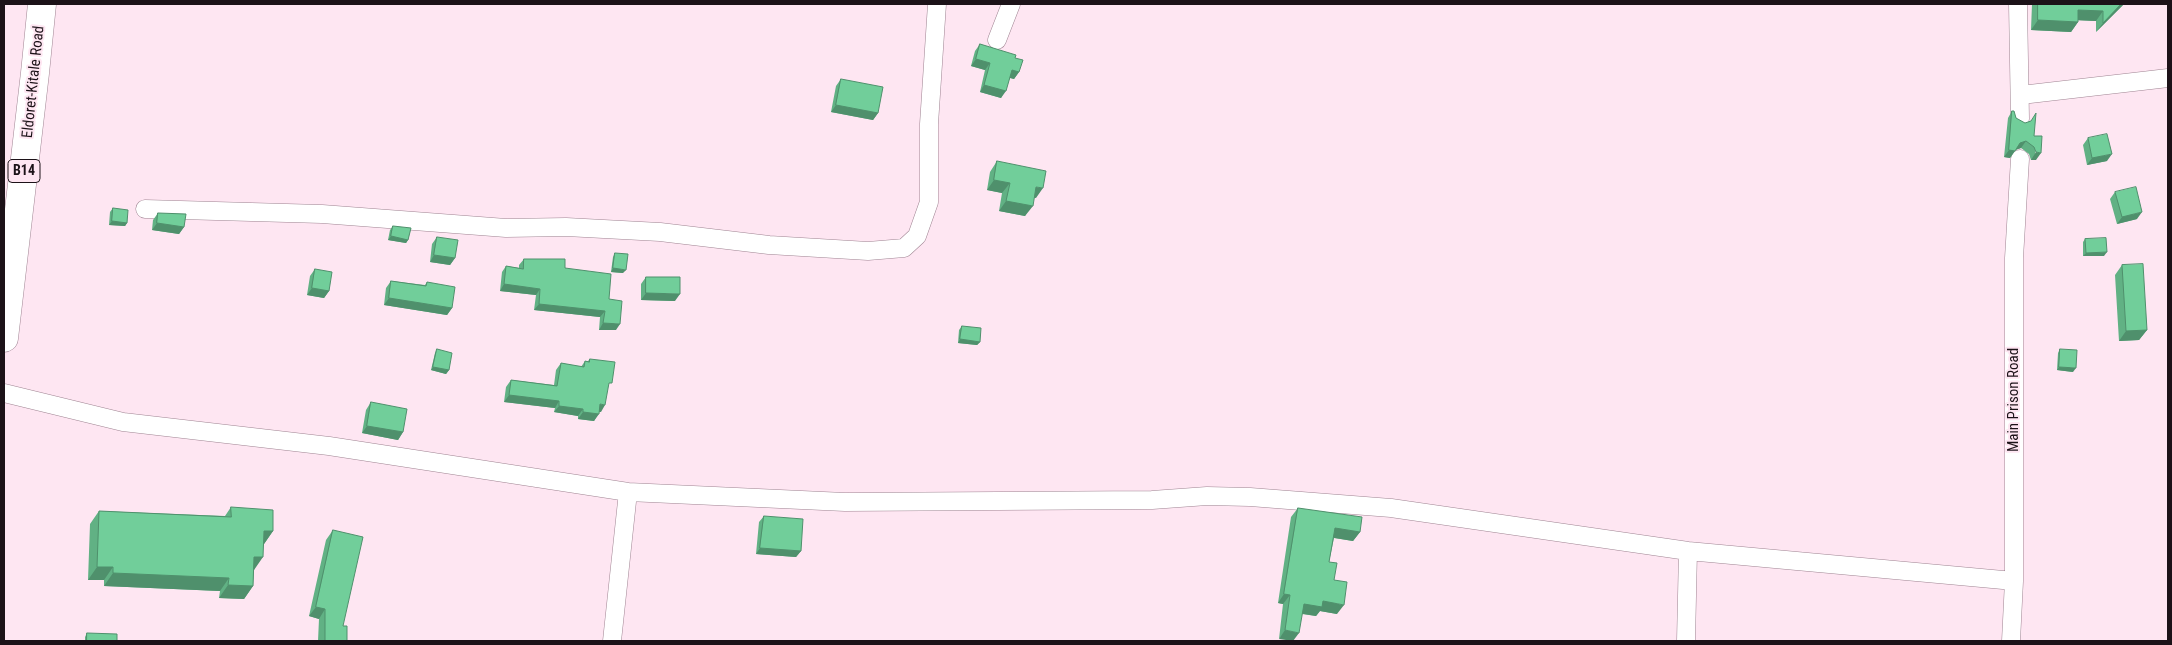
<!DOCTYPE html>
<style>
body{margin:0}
#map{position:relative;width:2172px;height:645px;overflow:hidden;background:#fee6f2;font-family:"Roboto Condensed",sans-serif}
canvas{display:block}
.frame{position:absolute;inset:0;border:5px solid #1c1218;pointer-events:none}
</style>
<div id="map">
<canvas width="2172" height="645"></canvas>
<div class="frame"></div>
</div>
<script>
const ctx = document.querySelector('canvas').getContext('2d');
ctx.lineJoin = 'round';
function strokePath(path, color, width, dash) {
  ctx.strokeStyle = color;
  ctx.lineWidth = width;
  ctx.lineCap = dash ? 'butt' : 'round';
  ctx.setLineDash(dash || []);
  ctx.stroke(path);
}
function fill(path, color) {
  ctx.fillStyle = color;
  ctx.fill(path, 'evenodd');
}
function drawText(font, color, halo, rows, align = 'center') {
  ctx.font = font + ' "Roboto Condensed",sans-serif';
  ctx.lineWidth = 4;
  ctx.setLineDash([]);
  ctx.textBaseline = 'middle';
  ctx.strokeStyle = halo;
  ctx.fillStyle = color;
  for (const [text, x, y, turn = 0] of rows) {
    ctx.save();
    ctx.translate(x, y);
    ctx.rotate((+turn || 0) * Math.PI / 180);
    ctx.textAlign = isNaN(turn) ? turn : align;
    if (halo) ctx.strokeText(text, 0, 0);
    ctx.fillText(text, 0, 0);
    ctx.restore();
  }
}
const minor = new Path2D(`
 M2018,4L2020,119
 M997,40L1011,4
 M2021,95L2168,78
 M145,209L322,214L506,228L566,227L660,232L769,245L868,251L904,248L917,236L929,202V124L937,4
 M4,393L123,422L329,446L628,492L845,502L1152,500L1207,496L1250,497L1391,508L1688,551L2014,581
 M612,641L628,492
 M1686,641L1688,551
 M2011,641L2014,581V258L2020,159`);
const trunk = new Path2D(`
 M4,338L35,73L42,4`);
const wall = new Path2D(`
 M2032,4H2124L2096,32V21L2078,20V22L2071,32L2031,30Z
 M980,44L1015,58L1019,72L1014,79L1010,78L1001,98L980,92L985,70L971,66L975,51Z
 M841,79L878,113L873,120L831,112L836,86Z
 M2012,111L2016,118L2034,136L2036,160H2031L2029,154L2021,148L2015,150L2010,158L2004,157L2008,118Z
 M2088,138L2107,161L2087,165L2083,145Z
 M997,161L1036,198H1034L1025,216L999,211L1002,193L987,190L990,172Z
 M2115,192L2137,219L2117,224L2110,199Z
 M113,208L127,223L125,226L109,225L110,212Z
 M158,213L184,227L179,234L152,230L153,220Z
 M393,226L408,240L406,243L388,240L390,230Z
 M437,237L455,258L450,265L430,262L432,244Z
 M2085,239L2104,256H2083V242Z
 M615,253L623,273L611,272L613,257Z
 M524,259L565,268L609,299L616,330H599L600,317L534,310L536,295L500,291L502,272L506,266L519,268V265Z
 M2122,265L2147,330L2139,340L2119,341L2115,275Z
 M315,269L329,291L324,298L307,295L310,276Z
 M646,277L675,301L641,300V284Z
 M391,281L425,285L427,282L452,308L447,315L384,305L386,288Z
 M962,326L980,342L977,345L958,343L959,330Z
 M437,349L449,370L446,374L431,370L435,353Z
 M2060,349L2073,372L2057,370L2058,353Z
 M590,359L601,412H599L594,421L578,419V416L554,412L555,408L504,402L506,387L511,380L554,385L556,370L561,363L581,367L585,361H588Z
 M371,402L403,432L398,440L362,433L366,410Z
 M231,507L273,531L264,544L254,570L253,586L244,599L219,598L220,591L104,586V580H88L90,524L99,511L225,516Z
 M1298,508L1360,532L1353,541L1334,538L1329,562L1334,580L1337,614L1320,611L1316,616L1302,614L1279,639L1283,604L1278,603L1291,517Z
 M764,516L801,551L796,557L756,554L759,522Z
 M333,530L343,626L347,641H318L319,619L309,616L326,540Z
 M87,633L117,641H85V637Z`);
const shadedWall = new Path2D(`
 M2121,4H2124L2096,32L2103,23Z
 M2078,10L2103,11L2096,21L2071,20Z
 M2038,20L2078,22L2071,32L2031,30Z
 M976,59L990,63L985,70L971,66Z
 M1012,70L1019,72L1014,79L1007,77Z
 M984,85L1006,91L1001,98L980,92Z
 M836,105L878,113L873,120L831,112Z
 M2026,141L2021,148L2015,150L2020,143Z
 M2009,150L2015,151L2010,158L2004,157Z
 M2036,152L2041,153L2036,160H2031Z
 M2112,154L2107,161L2087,165L2092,158Z
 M994,180L1010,183L1002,193L987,190Z
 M1036,187L1043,188L1036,198L1029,197Z
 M1006,201L1033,206L1025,216L999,211Z
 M2142,212L2137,219L2117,224L2122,217Z
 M112,221L127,223L125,226L109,225Z
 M157,223L184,227L179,234L152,230Z
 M391,236L408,240L406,243L388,240Z
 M2107,252L2104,256H2083L2086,253Z
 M434,255L455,258L450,265L430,262Z
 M613,268L626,270L623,273L611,272Z
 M504,284L540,289L536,295L500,291Z
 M312,288L329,291L324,298L307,295Z
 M646,293L680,294L675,301L641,300Z
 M389,298L452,308L447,315L384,305Z
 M539,304L605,311L600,317L534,310Z
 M603,323L620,324L616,330H599Z
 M2147,330L2139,340L2119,341L2126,331Z
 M960,339L980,342L977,345L958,343Z
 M433,367L449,370L446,374L431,370Z
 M2059,367L2076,368L2073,372L2057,370Z
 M509,395L559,401L555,408L504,402Z
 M600,404L605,405L601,412L595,411Z
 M559,406L583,409L578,416L554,412Z
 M583,412L599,414L594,421L578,419Z
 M367,426L403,432L398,440L362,433Z
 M1335,528L1360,532L1353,541L1329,537Z
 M264,531H273L264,544Z
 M760,548L801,551L796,557L756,554Z
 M254,557H263L254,570H245Z
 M97,567H113L104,580H88Z
 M113,573L229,578L220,591L104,586Z
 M228,585L253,586L244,599L219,598Z
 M1284,594L1290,595L1283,604L1278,603Z
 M1323,601L1344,605L1337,614L1320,611L1316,616L1298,613L1304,604Z
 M316,607L325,609L319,619L309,616Z
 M1285,630L1299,633L1293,641L1279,639Z`);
const building = new Path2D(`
 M2038,4H2121L2103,23V11L2078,10V22L2038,20Z
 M980,44L1016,55L1015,58L1023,60L1019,72L1012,70L1006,91L984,85L990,63L976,59Z
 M841,79L883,87L878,113L836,105Z
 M2012,111H2014L2016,118L2025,123L2031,121L2036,113L2034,136H2042L2041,153L2036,152L2034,147L2026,141L2020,143L2015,151L2009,150Z
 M2107,134L2112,154L2092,158L2088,138Z
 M997,161L1046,171L1043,188L1036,187L1033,206L1006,201L1010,183L994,180Z
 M2136,187L2142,212L2122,217L2115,192Z
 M113,208L128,210L127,223L112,221Z
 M158,213L186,214L184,227L157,223Z
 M393,226L411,228L408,240L391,236Z
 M437,237L458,240L455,258L434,255Z
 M2106,238L2107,252L2086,253L2085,239Z
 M615,253L628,254L626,270L613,268Z
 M524,259H565V268L611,274L609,299L622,301L620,324L603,323L605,311L539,304L540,289L504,284L506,266L523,269Z
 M2143,264L2147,330L2126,331L2122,265Z
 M315,269L332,272L329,291L312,288Z
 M646,277H680V294L646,293Z
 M391,281L426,286L427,282L455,287L452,308L389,298Z
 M962,326L981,328L980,342L960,339Z
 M437,349L452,353L449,370L433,367Z
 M2060,349L2077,350L2076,368L2059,367Z
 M590,359L615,362L612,383H609L605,405L600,404L599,414L583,412V409L559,406V401L509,395L511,380L557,386L561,363L584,367L585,361L589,362Z
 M371,402L407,409L403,432L367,426Z
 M231,507L273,510V531H264L263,557H254L253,586L228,585L229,578L113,573V567H97L99,511L231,517Z
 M1298,508L1362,517L1360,532L1335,528L1329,562L1337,563L1334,580L1347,582L1344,605L1323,601L1322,607L1304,604L1299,633L1285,630L1290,595L1284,594Z
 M764,516L803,519L801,551L760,548Z
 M333,530L363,537L343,626H347V641H325V609L316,607Z
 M87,633L117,634V641H87Z`);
const shields = [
 [24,171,32]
];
const shieldNames = [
 ["B14",24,171]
];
const streetNames = [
 ["Eldoret-Kitale Road",34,82,-84],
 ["Main Prison Road",2014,400,-90]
];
strokePath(minor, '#9f8492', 19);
strokePath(trunk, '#9f8492', 29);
strokePath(minor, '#fff', 18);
strokePath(trunk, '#fff', 28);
fill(wall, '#61b184');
fill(shadedWall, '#4f906c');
fill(building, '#71ce9a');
strokePath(building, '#4f906c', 1);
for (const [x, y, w] of shields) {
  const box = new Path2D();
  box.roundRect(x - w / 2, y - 11.5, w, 23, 4);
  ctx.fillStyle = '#fee6f2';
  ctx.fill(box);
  strokePath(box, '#1c1218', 1);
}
drawText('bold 14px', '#1c1218', null, shieldNames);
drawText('15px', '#1c1218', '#fee6f2', streetNames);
</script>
